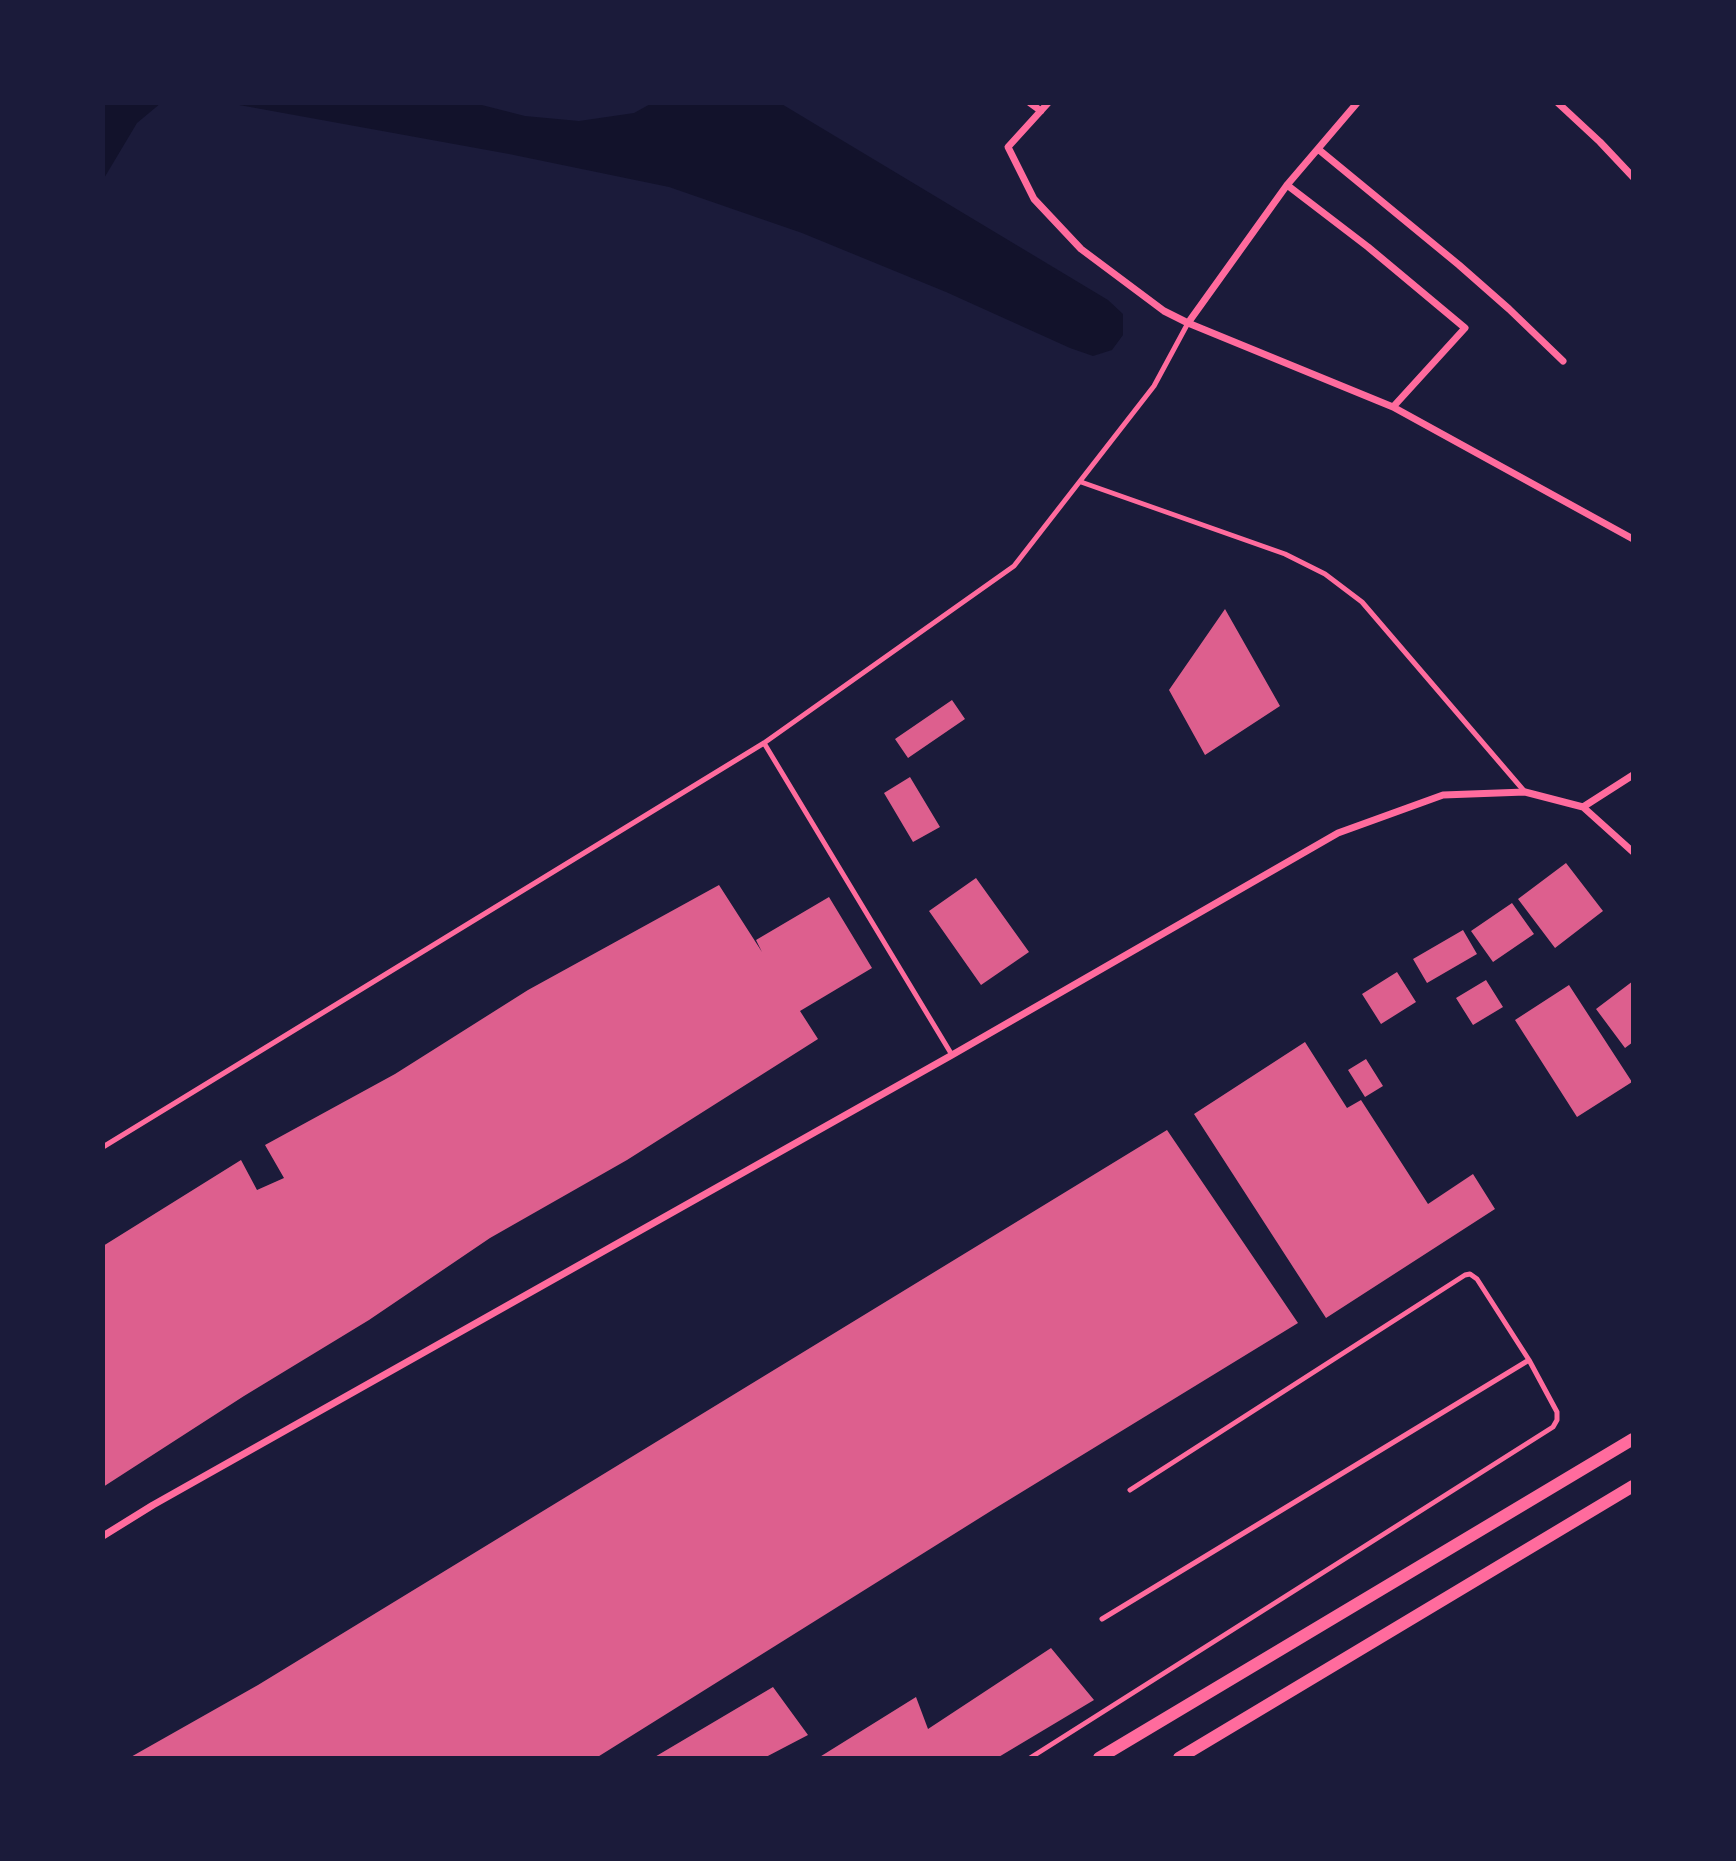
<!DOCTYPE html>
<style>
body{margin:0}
#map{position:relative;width:1736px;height:1861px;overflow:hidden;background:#1b1b3a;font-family:"Archivo Narrow",sans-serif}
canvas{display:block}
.frame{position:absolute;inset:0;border:105px solid #1b1b3a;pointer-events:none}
</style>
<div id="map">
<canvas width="1736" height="1861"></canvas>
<div class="frame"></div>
</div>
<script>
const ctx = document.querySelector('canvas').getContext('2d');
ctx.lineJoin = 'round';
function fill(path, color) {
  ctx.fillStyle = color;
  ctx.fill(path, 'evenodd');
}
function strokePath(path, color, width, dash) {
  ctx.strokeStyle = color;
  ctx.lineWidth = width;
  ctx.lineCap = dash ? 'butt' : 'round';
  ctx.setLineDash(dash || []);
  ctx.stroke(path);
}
const water = new Path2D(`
 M103,103H161L137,123L103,180Z
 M228,103H474L525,116L579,121L634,113L652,103H780L1108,300L1123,314V335L1112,350L1093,356L1070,348L946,292L802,233L669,187L509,154Z`);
const building = new Path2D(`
 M1225,609L1280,706L1205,755L1169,690Z
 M952,700L965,719L908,758L895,739Z
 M910,777L940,827L913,842L884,793Z
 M1566,863L1603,911L1555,948L1518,899Z
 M976,878L1029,952L981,985L929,911Z
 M719,885L762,952L756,940L829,897L872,968L800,1011L818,1039L627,1160L490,1238L369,1320L244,1396L103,1487V1246L241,1160L257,1190L284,1178L265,1145L395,1074L528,990Z
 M1512,903L1534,934L1493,962L1471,931Z
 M1463,930L1477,954L1427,983L1413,959Z
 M1397,972L1416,1002L1381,1024L1362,994Z
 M1486,980L1503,1007L1473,1025L1456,998Z
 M1633,981V1042L1625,1048L1596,1009Z
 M1569,985L1632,1082L1577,1117L1515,1020Z
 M1305,1042L1347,1108L1361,1100L1428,1204L1473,1174L1495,1209L1326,1318L1194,1114Z
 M1366,1059L1383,1086L1365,1097L1348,1070Z
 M1167,1130L1298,1323L994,1509L596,1758H129L258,1685Z
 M1051,1648L1094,1700L997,1758H818L916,1697L928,1729Z
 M773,1687L808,1735L764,1758H653Z`);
const service = new Path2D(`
 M1081,482L1285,554L1325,574L1362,602L1525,792
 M764,743L952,1055
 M103,1147L764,743L1014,566L1154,386L1188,323
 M1102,1619L1529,1360
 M1030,1758L1553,1427L1557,1420V1412L1529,1360L1477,1279L1470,1274L1465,1275L1130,1490`);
const minor = new Path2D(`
 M1030,103L1041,111
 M1048,103L1008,147L1034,199L1081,249L1164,311L1188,323L1393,407L1633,539
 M1558,103L1600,142L1633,177
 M1318,149L1459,265L1509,309L1563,361
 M1287,185L1368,247L1465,328L1393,407
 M1188,323L1287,185L1357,103
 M1583,807L1633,775
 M103,1536L153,1505L952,1055L1338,833L1443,795L1525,792L1583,807L1633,852`);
const tertiary = new Path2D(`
 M1099,1758L1633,1439
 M1179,1758L1633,1486`);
fill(water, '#12122b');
fill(building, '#dd5f8e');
strokePath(service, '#ff6b9d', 5);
strokePath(minor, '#ff6b9d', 7);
strokePath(tertiary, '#ff6b9d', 12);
</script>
